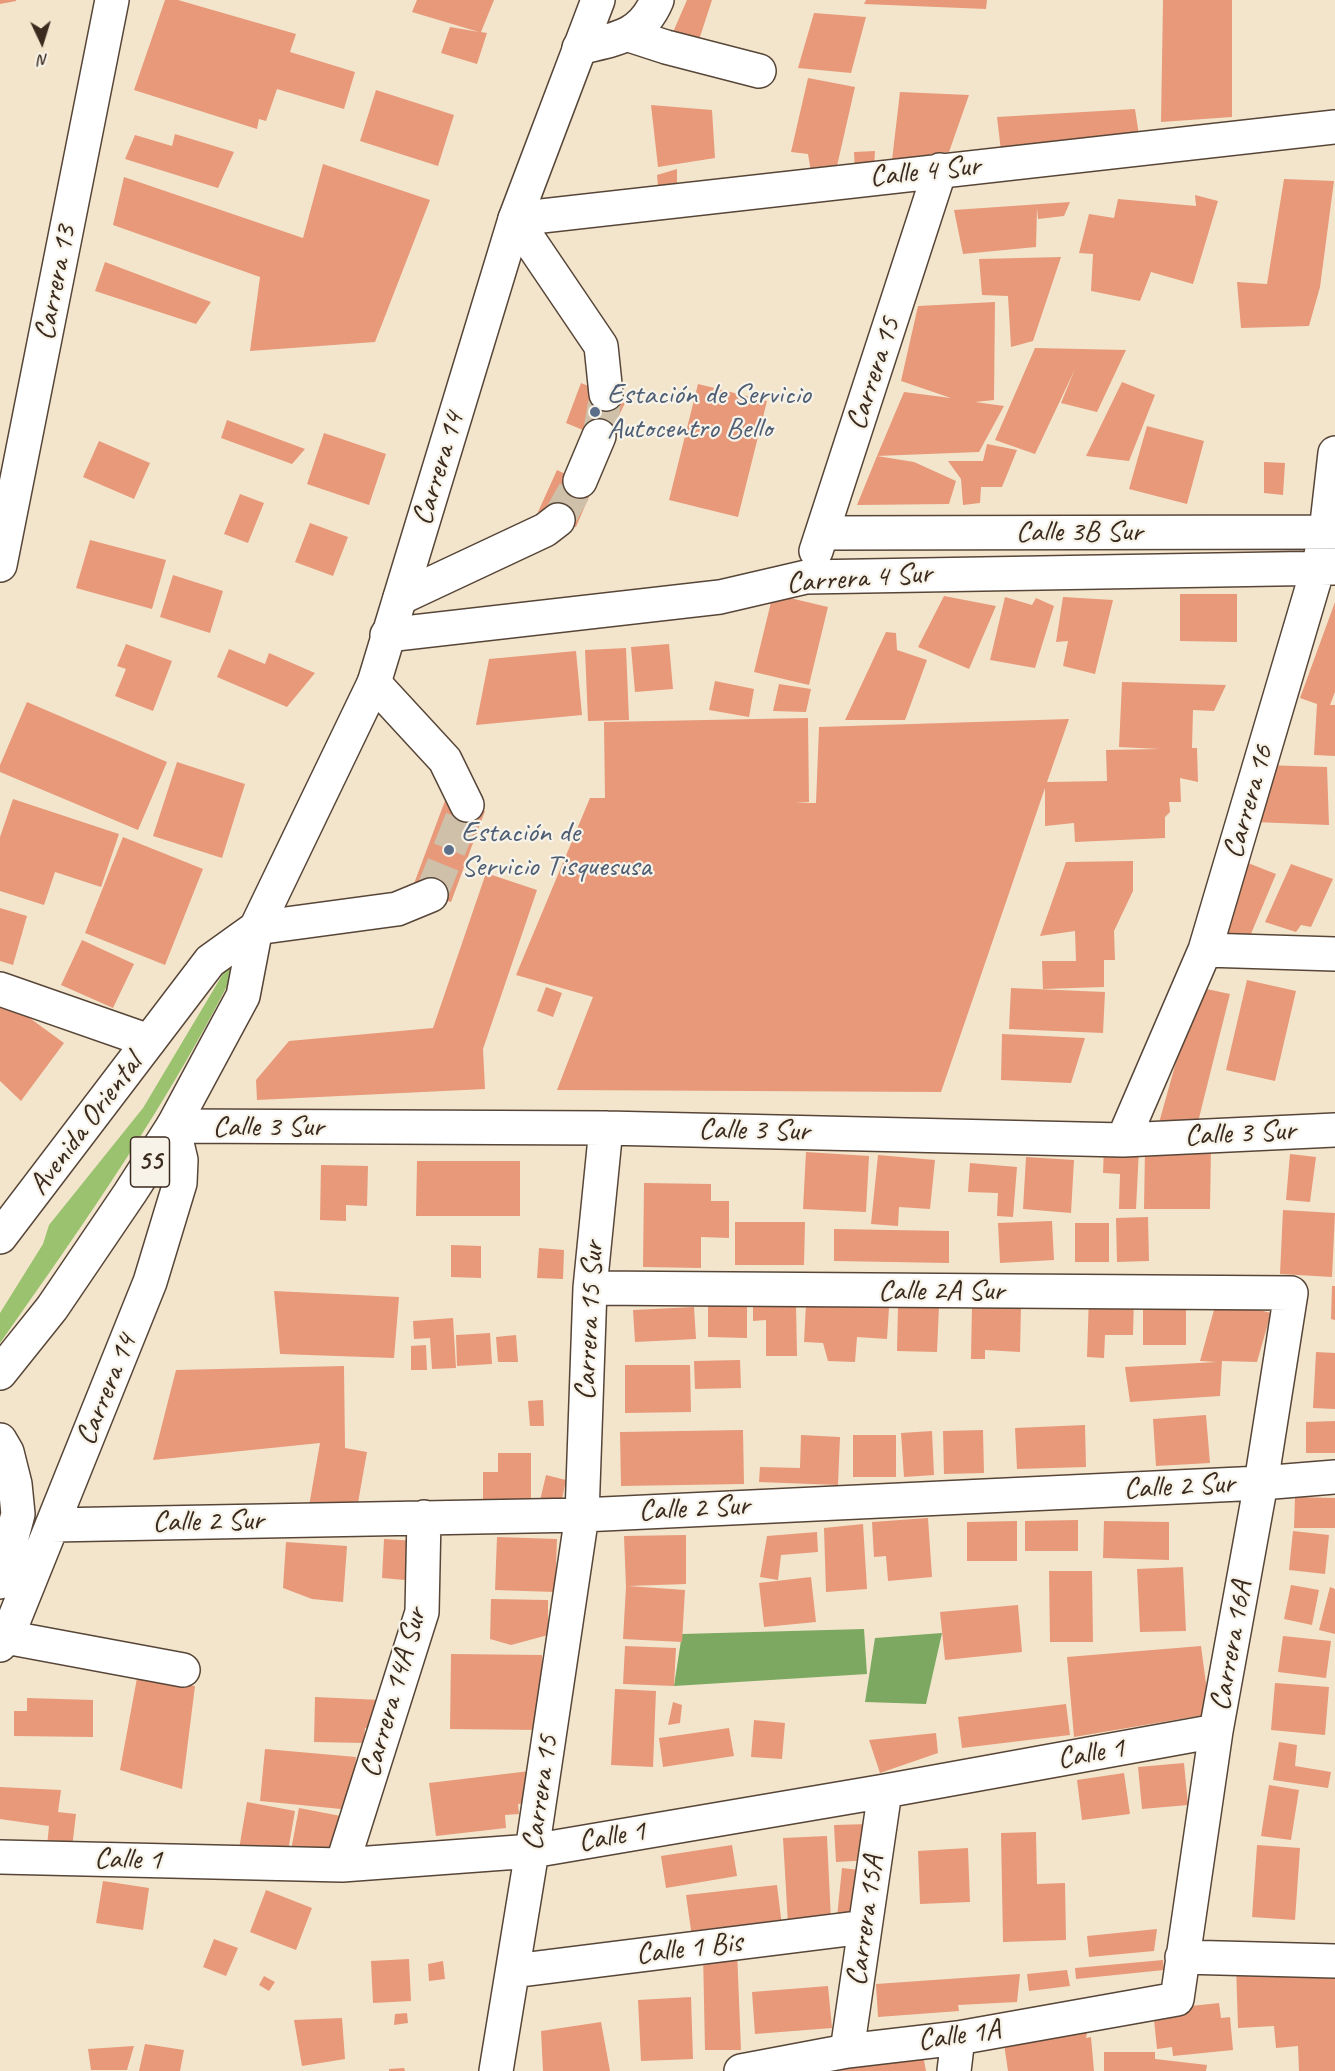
<!DOCTYPE html>
<meta charset="utf-8">
<style>
body{margin:0}
#map{position:relative;width:1335px;height:2071px;overflow:hidden;background:#f3e5cc;font-family:Caveat,sans-serif}
canvas{display:block}
.north{position:absolute;left:12px;top:12px;width:60px;height:60px;-webkit-text-stroke:4px #f7f3e8;paint-order:stroke;rotate:176deg;font-size:16px;font-weight:700;line-height:24px;text-align:center;color:#3b2a1e}
.north::after{content:'';display:block;margin:auto;width:21px;height:27px;background:#3b2a1e;clip-path:polygon(50% 0,100% 100%,50% 72%,0 100%)}
</style>
<div id="map">
<canvas width="1335" height="2071"></canvas>
<div class="north">N</div>
</div>
<script>
const ctx = document.querySelector('canvas').getContext('2d');
ctx.lineJoin = 'round';
function fill(path, color) {
  ctx.fillStyle = color;
  ctx.fill(path, 'evenodd');
}
function strokePath(path, color, width, dash) {
  ctx.strokeStyle = color;
  ctx.lineWidth = width;
  ctx.lineCap = dash ? 'butt' : 'round';
  ctx.setLineDash(dash || []);
  ctx.stroke(path);
}
function drawText(font, color, halo, rows, align = 'center') {
  ctx.font = font + ' Caveat,sans-serif';
  ctx.lineWidth = 4.5;
  ctx.setLineDash([]);
  ctx.textBaseline = 'middle';
  ctx.strokeStyle = halo;
  ctx.fillStyle = color;
  for (const [text, x, y, turn = 0] of rows) {
    ctx.save();
    ctx.translate(x, y);
    ctx.rotate((+turn || 0) * Math.PI / 180);
    ctx.textAlign = isNaN(turn) ? turn : align;
    if (halo) ctx.strokeText(text, 0, 0);
    ctx.fillText(text, 0, 0);
    ctx.restore();
  }
}
const green = new Path2D(`
 M230,962L237,966C171,1100 86,1221 0,1343V1313L43,1244L49,1225L143,1108Z`);
const forest = new Path2D(`
 M864,1629L867,1674L674,1686L682,1634Z
 M942,1633L926,1704L865,1702L875,1638Z`);
const building = new Path2D(`
 M0,0H16V1L0,4Z
 M165,0H178L296,34L290,52L355,72L344,109L277,89L266,121L259,119L257,129L134,90Z
 M417,0H494L481,32L487,33L477,64L441,53L450,27L479,32L412,12Z
 M687,0H712L697,46L670,39Z
 M866,0H987L986,9L864,4Z
 M1163,0H1232V117L1161,122Z
 M814,13L866,17L851,73L798,68Z
 M808,78L855,87L837,166L811,172L808,154L791,152Z
 M376,90L454,115L438,166L360,141Z
 M900,92L969,95L949,152L892,160Z
 M651,105L712,110L715,158L658,167Z
 M1135,109L1139,135L1001,151L997,117Z
 M175,134L234,152L218,188L125,159L135,135L172,146Z
 M875,151L874,167L855,172L854,152Z
 M323,164L430,200L375,342L250,351L260,277L113,225L124,177L303,238Z
 M677,169V192L659,197L657,175Z
 M1284,179L1334,181L1320,287L1309,326L1241,328L1237,282L1267,284Z
 M1195,195L1218,201L1193,284L1151,272L1140,301L1091,291L1093,254L1079,253L1089,214L1114,218L1118,199L1196,206Z
 M1070,202L1064,216L1038,219L1037,208L1036,247L963,254L954,210Z
 M1061,257L1033,341L1011,347L1008,296L982,295L979,259Z
 M105,262L211,302L196,324L95,291Z
 M995,302L994,400L975,402L1004,406L979,452L877,456L914,462L956,481L949,504L857,505L877,456L904,392L951,398L901,381L918,306Z
 M1035,348L1126,350L1097,412L1061,403L1075,369L1035,454L995,440Z
 M1122,382L1155,395L1129,461L1086,456Z
 M581,383L626,401L607,440L566,423Z
 M698,384L767,401L738,517L669,500Z
 M227,420L305,449L292,464L221,438Z
 M1147,426L1204,441L1187,504L1129,489Z
 M324,433L386,454L369,505L307,484Z
 M99,441L150,463L134,499L83,477Z
 M987,444L1017,450L1002,487H981L980,503L963,505L961,479L948,461H983Z
 M1264,462L1285,463L1283,495L1264,493Z
 M557,470L593,487L576,527L538,512Z
 M240,494L264,503L248,543L224,534Z
 M310,523L348,537L333,576L295,562Z
 M90,540L166,560L152,609L76,588Z
 M173,575L223,591L210,633L160,617Z
 M773,594L828,607L809,685L754,672Z
 M1180,594H1237V642L1180,641Z
 M944,596L996,606L969,669L918,647Z
 M1005,597L1032,605L1036,598L1054,606L1035,668L990,660Z
 M1063,597L1113,600L1095,674L1063,666L1068,641L1056,642Z
 M1335,602V692L1330,705H1335V756L1314,755L1317,704L1300,698Z
 M886,632L896,633L897,650L927,660L905,720H845Z
 M126,644L172,661L153,711L115,696L126,669L117,666Z
 M669,644L673,689L635,692L631,647Z
 M626,648L629,720L588,721L585,650Z
 M229,649L265,664L269,653L315,673L287,707L217,677Z
 M576,651L582,715L476,725L489,659Z
 M715,681L754,689L749,717L709,710Z
 M1122,682L1226,685L1214,711L1193,710L1192,748H1197L1198,782L1180,778L1181,802H1169L1170,812L1165,817V838L1075,842L1074,823L1045,826V788L941,1092L557,1090L593,997L516,975L590,798H605L604,722L808,718L809,802L795,803H816L819,727L1069,719L1047,782L1107,781L1106,750L1160,749L1119,747Z
 M779,684L811,689L806,712L773,711Z
 M27,702L167,762L138,830L0,772V765Z
 M177,762L245,784L222,858L153,836Z
 M1264,765L1327,767L1329,825L1254,822Z
 M446,798L485,811L451,902L412,889Z
 M13,799L119,834L101,887L55,872L44,905L0,891V837Z
 M123,837L203,869L165,965L85,933Z
 M1133,861V891L1114,931L1115,960H1104V987L1043,989L1042,961H1076L1075,931L1040,936L1066,862Z
 M1243,861L1276,874L1248,941L1216,927Z
 M1291,864L1333,879L1311,927L1301,925L1296,932L1265,922Z
 M486,873L537,890L483,1049L485,1089L257,1100L256,1080L289,1041L433,1028Z
 M0,908L27,916L13,965L0,961Z
 M82,940L134,964L113,1008L61,985Z
 M1247,980L1296,991L1275,1081L1226,1070Z
 M546,987L562,993L553,1017L537,1011Z
 M1197,987L1230,994L1195,1134L1155,1137Z
 M1011,988L1105,992L1103,1033L1009,1029Z
 M0,1002L9,1003L64,1043L21,1101L0,1081Z
 M1002,1034L1085,1038L1071,1083L1001,1080Z
 M1104,1147L1139,1149L1136,1209H1119L1120,1174L1103,1173Z
 M1145,1148H1211L1210,1209H1144Z
 M806,1152L869,1156L866,1212L803,1209Z
 M1290,1154L1316,1157L1310,1202L1286,1200Z
 M878,1155L935,1160L930,1209L899,1207L898,1226L871,1224Z
 M1026,1157L1074,1160L1071,1213L1023,1209Z
 M417,1161H520V1216H416Z
 M970,1163L1017,1167L1013,1217L997,1216L998,1193L968,1192Z
 M321,1165L368,1166L367,1206L346,1205V1221L320,1220Z
 M644,1183L711,1184V1201H729V1238L701,1237V1268L643,1267Z
 M1283,1210L1335,1213L1332,1277L1280,1274Z
 M1148,1217L1149,1261L1117,1262L1116,1218Z
 M1052,1221L1054,1260L1000,1263L998,1223Z
 M735,1222H805L804,1265H735Z
 M1075,1223H1109V1262H1075Z
 M834,1229L949,1231V1263L834,1261Z
 M451,1245L481,1246V1278L451,1277Z
 M539,1248L564,1250L563,1279L537,1278Z
 M1332,1286H1335V1320L1331,1319Z
 M274,1291L399,1297L394,1358L280,1354Z
 M1089,1295L1134,1297L1133,1335H1105L1104,1358L1087,1357Z
 M1143,1299H1186V1345H1143Z
 M1217,1299L1271,1313L1257,1362L1222,1361L1220,1396L1130,1402L1125,1367L1217,1362L1200,1361Z
 M796,1304L797,1356H766V1320L753,1321V1305Z
 M806,1304L889,1308L887,1339L857,1337L855,1362L828,1361L823,1343L804,1342Z
 M898,1305L939,1307L937,1352L897,1351Z
 M972,1305L1021,1306L1020,1352L985,1350V1359H971Z
 M708,1306L747,1307V1338L708,1337Z
 M694,1307L696,1339L635,1342L633,1310Z
 M453,1318L456,1368L432,1369L430,1338L414,1339L413,1321Z
 M490,1333L492,1364L457,1366L456,1335Z
 M516,1335L518,1362H498L496,1337Z
 M426,1345L427,1370H411V1346Z
 M1316,1352L1335,1353V1409L1313,1408Z
 M740,1360L741,1388L695,1389L694,1361Z
 M625,1365H690L691,1412L625,1413Z
 M344,1366L345,1448L367,1452L356,1514L309,1506L320,1443L153,1460L176,1370Z
 M543,1400L544,1426H530L528,1401Z
 M1206,1415L1210,1463L1156,1466L1153,1419Z
 M1335,1421V1453H1306V1422Z
 M1085,1425L1086,1467L1017,1469L1015,1428Z
 M743,1430L744,1484L621,1486L620,1432Z
 M983,1430L984,1473L944,1474L943,1431Z
 M932,1431L934,1475L904,1477L901,1433Z
 M801,1435L840,1437L838,1485L759,1482L760,1467L800,1468Z
 M853,1435H896V1477H853Z
 M498,1453H531V1506H483V1472H498Z
 M546,1475L566,1480L560,1509L539,1505Z
 M1295,1497L1335,1498V1528H1294Z
 M928,1518L932,1577L888,1581L886,1556L874,1557L872,1522Z
 M1078,1520V1551H1025V1521Z
 M1017,1521V1561H967V1522Z
 M1104,1521L1169,1522V1560L1103,1558Z
 M863,1524L867,1589L826,1592L824,1528Z
 M1293,1531L1329,1535L1325,1574L1289,1570Z
 M817,1532L818,1552L781,1555L778,1580L760,1577L767,1536Z
 M686,1535V1584L628,1586L685,1590L682,1642L623,1639L626,1587L624,1536Z
 M497,1537L557,1539L555,1592L495,1590Z
 M384,1539L417,1541L416,1581L382,1578Z
 M286,1542L347,1546L343,1602L312,1599L283,1588Z
 M1183,1567L1186,1631L1140,1632L1137,1569Z
 M1049,1571H1092L1093,1642H1050Z
 M811,1577L816,1622L764,1627L759,1583Z
 M1291,1585L1319,1590L1312,1625L1284,1619Z
 M1330,1587L1335,1589V1634L1319,1630Z
 M491,1599L548,1600V1635L511,1645L490,1639Z
 M1018,1605L1022,1652L945,1660L940,1612Z
 M1283,1636L1331,1641L1326,1678L1278,1672Z
 M625,1646L676,1648L674,1686L623,1684Z
 M1201,1646L1210,1714L1074,1737L1067,1657Z
 M451,1654L542,1655L541,1730L450,1729Z
 M137,1678L195,1686L182,1789L120,1770Z
 M1275,1683L1329,1687L1325,1735L1271,1730Z
 M615,1689L656,1691L653,1767L611,1765Z
 M315,1697L381,1700L380,1729L365,1728L364,1743L314,1742Z
 M27,1698L93,1700V1737L14,1736V1711H27Z
 M673,1702L682,1705L680,1723L668,1725Z
 M1066,1704L1070,1735L962,1748L958,1717Z
 M754,1720L785,1723L782,1759L751,1757Z
 M729,1728L734,1756L663,1767L659,1738Z
 M936,1733L938,1753L880,1773L869,1740Z
 M1279,1742L1297,1745L1295,1766L1331,1772L1328,1788L1273,1780Z
 M265,1749L356,1757L351,1810L260,1801Z
 M1184,1763L1188,1805L1142,1809L1138,1767Z
 M530,1771L527,1803L518,1804L519,1814L505,1815L506,1828L436,1836L429,1783Z
 M1124,1773L1130,1814L1082,1820L1077,1780Z
 M1269,1785L1299,1790L1291,1840L1261,1836Z
 M0,1787L61,1790L58,1812L76,1814L72,1848L47,1846L49,1826L0,1819Z
 M247,1802L295,1811L287,1857L239,1849Z
 M299,1808L346,1817L338,1858L291,1850Z
 M869,1824L871,1860L836,1862L834,1825Z
 M1036,1832L1037,1884L1065,1883L1066,1940L1003,1942L1001,1833Z
 M827,1836L831,1921L788,1924L783,1838Z
 M732,1845L737,1876L666,1888L661,1856Z
 M1257,1845L1300,1848L1295,1920L1252,1917Z
 M968,1848L970,1902L920,1904L918,1851Z
 M842,1868L868,1871L864,1920L837,1917Z
 M103,1881L149,1888L143,1930L96,1923Z
 M777,1885L782,1926L692,1937L686,1895Z
 M266,1890L312,1908L296,1950L250,1932Z
 M1157,1929L1154,1951L1089,1957L1087,1936Z
 M214,1939L238,1948L226,1976L203,1967Z
 M737,1950L741,2050H705L703,1952Z
 M409,1959L411,2001L373,2003L371,1961Z
 M1163,1960L1164,1970L1076,1979L1075,1968Z
 M443,1961L445,1979L429,1981L428,1964Z
 M1236,1964L1335,1967V2071H1299L1298,2046L1276,2048L1274,2026L1238,2028Z
 M1067,1970L1070,1986L1029,1991L1027,1974Z
 M1020,1974L1017,2002L958,2005L959,2011L878,2017L876,1984Z
 M264,1976L275,1982L269,1991L259,1985Z
 M828,1986L832,2028L755,2034L752,1992Z
 M691,1997L693,2059L641,2061L638,2000Z
 M1219,2003L1221,2018L1230,2017L1233,2050L1173,2056L1172,2047L1157,2049L1153,2010Z
 M407,2013L408,2023L394,2025L395,2014Z
 M342,2018L345,2059L302,2066L294,2020Z
 M601,2022L610,2071H543L541,2031Z
 M1088,2026L1086,2038L1091,2037L1094,2071H1008L1003,2037Z
 M145,2044L184,2050L180,2071H139Z
 M921,2045L926,2071H785Z
 M134,2046L127,2070H91L88,2049Z
 M1104,2052H1155V2059L1207,2065L1206,2071H1104Z
 M404,2068L405,2071H389V2069Z`);
const minorTunnel = new Path2D(`
 M599,436L606,394
 M558,520L580,481
 M431,895L467,805`);
const minor = new Path2D(`
 M629,35L666,47L759,71
 M579,48C614,39 641,38 657,0
 M606,394L601,346L515,219L1335,127
 M580,481L599,436
 M823,533L1335,532
 M816,551L940,170
 M0,565L112,0
 M400,598L545,530L558,520
 M387,635L720,597L806,577L1335,568
 M374,683L445,760L467,805
 M256,928L397,909L431,895
 M1205,950L1335,954
 M0,989L149,1041
 M1123,1140L1205,950L1318,568L1326,532L1335,453
 M590,1288L1291,1293L1261,1483L1216,1731L1177,1999L958,2038L847,2051L741,2071
 M0,1440L7,1452L15,1484L18,1514L0,1582
 M52,1525L582,1515L1261,1483L1335,1477
 M0,1636L183,1670
 M0,1645L7,1637L150,1282L180,1183L181,1160L173,1126L606,1128L1123,1140L1335,1130
 M0,1857L342,1865L532,1851L885,1791L1216,1731
 M342,1865L422,1612L424,1517
 M1182,1957L1335,1961
 M513,1971L865,1927
 M847,2051L885,1791
 M496,2071L532,1851L582,1515L590,1288L606,1128
 M954,2071L958,2038`);
const major = new Path2D(`
 M0,1237L210,961L256,928
 M0,1373L52,1308L130,1193L173,1126L243,996L256,928L374,683L515,219L598,0
 M0,1576L1,1577`);
const markers = [
 [595,412,6,"#5c6f8a"],
 [449,850,6,"#5c6f8a"]
];
const shields = [
 [150,1162,39]
];
const shieldNames = [
 ["55",150,1162]
];
const streetNames = [
 ["Calle 4 Sur",925,172,-6],
 ["Carrera 13",56,283,-79],
 ["Carrera 15",874,374,-72],
 ["Carrera 14",439,469,-73],
 ["Calle 3B Sur",1079,532],
 ["Carrera 4 Sur",859,579,-4],
 ["Carrera 16",1249,802,-74],
 ["Avenida Oriental",86,1125,-53],
 ["Calle 3 Sur",268,1127],
 ["Calle 3 Sur",754,1131,1],
 ["Calle 3 Sur",1240,1134,-3],
 ["Calle 2A Sur",941,1291],
 ["Carrera 15 Sur",590,1321,-87],
 ["Carrera 14",107,1390,-68],
 ["Calle 2 Sur",1179,1487,-3],
 ["Calle 2 Sur",694,1509,-3],
 ["Calle 2 Sur",208,1522,-1],
 ["Carrera 16A",1232,1646,-80],
 ["Carrera 14A Sur",394,1693,-74],
 ["Calle 1",1091,1754,-10],
 ["Carrera 15",541,1793,-82],
 ["Calle 1",612,1837,-10],
 ["Calle 1",128,1860,1],
 ["Carrera 15A",866,1921,-82],
 ["Calle 1 Bis",689,1949,-7],
 ["Calle 1A",959,2036,-8]
];
const serviceNames = [
 ["Estación de Servicio",607,395],
 ["Autocentro Bello",607,429],
 ["Estación de",461,833],
 ["Servicio Tisquesusa",461,867]
];
fill(green, '#9bc26e');
fill(forest, '#7ca861');
fill(building, '#e7997a');
strokePath(minorTunnel, '#cec0a9', 33, [33, 16]);
strokePath(minor, '#574638', 36);
strokePath(major, '#574638', 36);
strokePath(minor, '#fff', 33);
strokePath(major, '#fff', 33);
for (const [x, y, r, color] of markers) {
  const dot = new Path2D();
  dot.arc(x, y, r, 0, 2 * Math.PI);
  ctx.fillStyle = color;
  ctx.fill(dot);
  strokePath(dot, '#f7f3e8', 2);
}
for (const [x, y, w] of shields) {
  const box = new Path2D();
  box.roundRect(x - w / 2, y - 25, w, 50, 4.5);
  ctx.fillStyle = '#f7f3e8';
  ctx.fill(box);
  strokePath(box, '#3b2a1e', 1.5);
}
drawText('bold 28px', '#3b2a1e', null, shieldNames);
drawText('30px', '#3b2a1e', '#f7f3e8', streetNames);
drawText('30px', '#4e5e75', '#f7f3e8', serviceNames, 'left');
</script>
